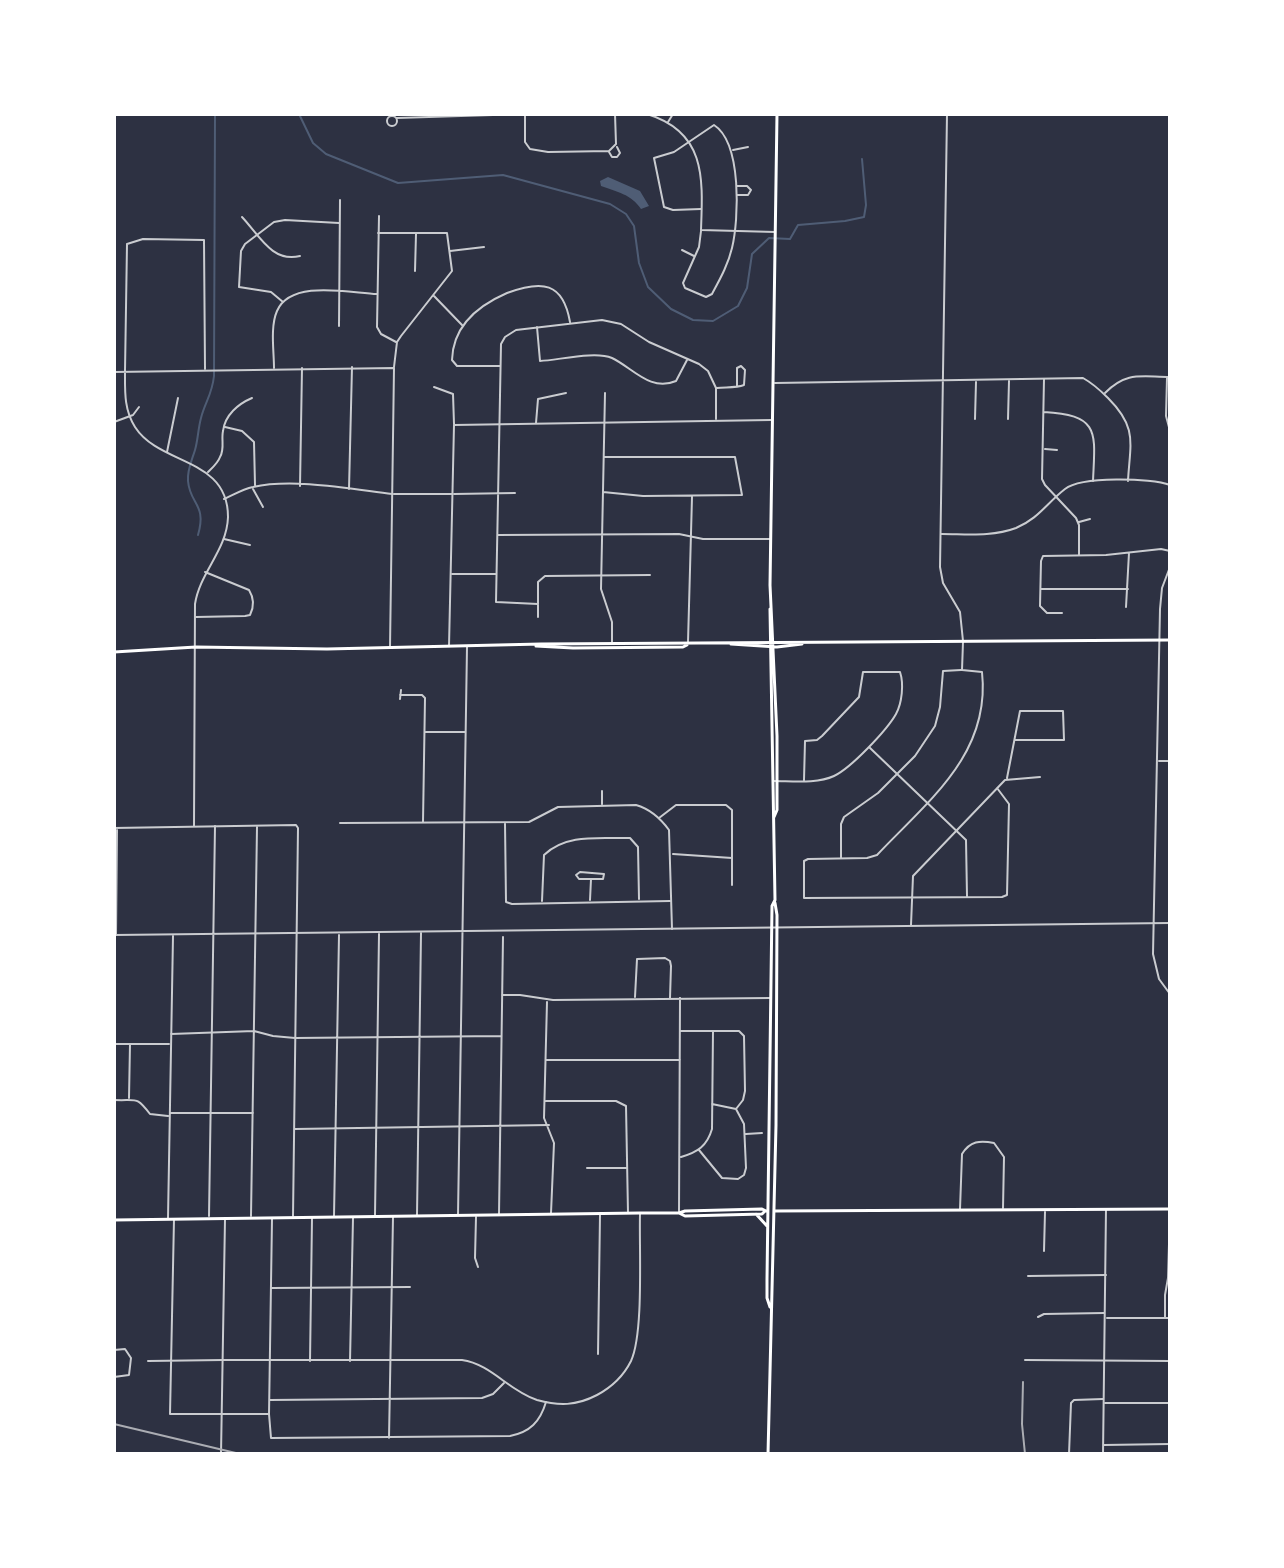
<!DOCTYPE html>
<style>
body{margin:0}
#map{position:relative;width:1284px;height:1568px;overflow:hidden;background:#2d3142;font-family:"Alegreya Sans",sans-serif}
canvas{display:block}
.frame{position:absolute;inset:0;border:116px solid #fff;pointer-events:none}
</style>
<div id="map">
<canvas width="1284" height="1568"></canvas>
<div class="frame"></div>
</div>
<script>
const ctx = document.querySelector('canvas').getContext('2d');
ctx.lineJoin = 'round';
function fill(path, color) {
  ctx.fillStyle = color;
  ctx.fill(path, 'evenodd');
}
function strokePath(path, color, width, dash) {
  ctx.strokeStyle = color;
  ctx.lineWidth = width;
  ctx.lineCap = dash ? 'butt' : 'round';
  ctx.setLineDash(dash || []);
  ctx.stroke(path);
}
const water = new Path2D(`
 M608,177L640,191L649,206L641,209C631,194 617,192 601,186L600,181Z`);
const stream = new Path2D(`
 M299,114L313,143L326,154L398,183L503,175L610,204L626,214L634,226L639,263L648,287L671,309L693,320L713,321L738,306L747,288L752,254L769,238L790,239L798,225L845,221L864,217L866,205L862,159
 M198,535C207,504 190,505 188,481C187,470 192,460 195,450C198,440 198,429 201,418C205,402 212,395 214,376L215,114`);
const minor = new Path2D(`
 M387 121a5 5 0 1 1 10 0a5 5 0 1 1-10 0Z
 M397,118L525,114V142L530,149L548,152L609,151L616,144L615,114
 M668,122L673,114
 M733,150L748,147
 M609,152L612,157H617L620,153L617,147
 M737,186H747L751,190L748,195H738
 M701,209L673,210L664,207L654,158L674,152L714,125C742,143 739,219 732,248C728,265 720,279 712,294L706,297L685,288L683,283L699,247L701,231
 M379,216L377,327L381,334L396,342
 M242,217C259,235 272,263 300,256
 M378,233H447L452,271L401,336L397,342L394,367
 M682,250L694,256
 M450,251L484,247
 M415,271L416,234
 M434,296L462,325
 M283,302L271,292L239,287L241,251L245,244L274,222L285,220L339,223
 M339,326L340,200
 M537,327L540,361C559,360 595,351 612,358C633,368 650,392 676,381L687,360
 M500,366H457L452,360C453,326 477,306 507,293C542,280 563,282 570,322
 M274,368C274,351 270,327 277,311C291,279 350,293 377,294
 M125,371L127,244L143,239L204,240L205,369
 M1167,378L1166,416L1170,431
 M1044,379L1042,479L1045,485L1076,518L1079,525V554
 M434,387L453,394L454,424
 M717,388C726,387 736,388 744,385L745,370L741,366L737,368V386
 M605,393L601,589L612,622V642
 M1105,393C1127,371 1141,377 1170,377
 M1044,412C1101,415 1095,433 1093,481
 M975,419L976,382
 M1008,419L1009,381
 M114,422L133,415L139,407
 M536,423L538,399L566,393
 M225,427L242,431L254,442L255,485
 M1045,449L1057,450
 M167,452L178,398
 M208,472C212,468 218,463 220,457C225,449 221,440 223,431C225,415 238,404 252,398
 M300,486L302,368
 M253,489L263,507
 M349,489L352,367
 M603,492L643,496L742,495L735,457H604
 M454,494L515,493
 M224,499C233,495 243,489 253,487C293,478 351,489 392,494
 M1079,522L1090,519
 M498,535L679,534L703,539H771
 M224,539L250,545
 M452,574H495
 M650,575L545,576L538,582V604L496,602L501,344L505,337L516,330L602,320L621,324L649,342L699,364L708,371L716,388V419
 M1041,589H1128
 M1126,607L1129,553
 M1062,613H1047L1040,606L1041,561L1043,556L1106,555L1161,549L1170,551
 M196,617L245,616L250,615C254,607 254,598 249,590L205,572
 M538,617V605
 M688,642L692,497
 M963,642L962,670L982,672C991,754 928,801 877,855L867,858L808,859L804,861V898L1002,897L1007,895L1009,804L997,788
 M400,695H422L425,698L423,822
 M400,699L401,690
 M426,732H465
 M869,747L966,840L967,896
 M1007,778L1020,711H1063L1064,740H1015
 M773,781C792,781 817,784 834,776C851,768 887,730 896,714C902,703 904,684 900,672H863L859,697L822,736L817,740L805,741L804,780
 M602,804V791
 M659,818L676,805H726L732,810V858L673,854
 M340,823L529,822L558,807L636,805C650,809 661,819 669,830L672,929
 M505,823L506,902L512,904L670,901
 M114,828L296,825L298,828L293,1216
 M841,858V824L844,817L878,793L915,756L935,726L940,707L943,671L961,670
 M732,885V858
 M590,900L591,879H579L576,875L580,872L604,874L603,879H591
 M542,901L544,855C567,833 600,839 630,838L638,847L639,899
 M911,925L913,876L1005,780L1040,777
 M116,935L117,830
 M502,995H520L553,1000L770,998
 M635,997L637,959L665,958L670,961L671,966L670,998
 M547,1002L544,1118L554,1143L551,1213
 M681,1031H739L744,1036L745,1091L743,1100L736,1109
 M171,1034L254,1031L273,1036L295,1038L501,1036
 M114,1044H169
 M547,1060H680
 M129,1098L130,1044
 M114,1100C138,1101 136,1096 150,1114L168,1116
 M546,1101H616L626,1106L628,1213
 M171,1113H253
 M295,1129L549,1125
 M746,1134L762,1133
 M699,1150L722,1178L738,1179L744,1175L746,1168L744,1124L736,1109L712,1104
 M681,1157C698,1152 707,1146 712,1129L713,1031
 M587,1168H627
 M960,1209L962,1154C970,1141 980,1140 994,1143L1004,1157L1003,1208
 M679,1212L680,998
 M499,1214L503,937
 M375,1215L379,934
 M417,1215L421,933
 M251,1216L257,827
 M334,1216L339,935
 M476,1217L475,1258L478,1267
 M168,1218L173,936
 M174,1219L170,1414H268
 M272,1219L269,1414L271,1438L510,1436C530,1432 540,1422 546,1402
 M1044,1251L1045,1212
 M1028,1276L1106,1275
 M272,1288L410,1287
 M1038,1317L1044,1314L1104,1313
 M1107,1318H1170
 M1165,1318V1295L1168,1278L1170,1210
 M114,1350L125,1349L131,1358L129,1375L114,1377
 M598,1354L600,1215
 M1025,1360L1170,1361
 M148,1361L223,1360
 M310,1361L312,1218
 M350,1361L353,1218
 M270,1400L482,1398L493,1394L504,1383
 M1105,1403H1170
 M389,1438L393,1217
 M1104,1445L1170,1444
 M1069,1454L1071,1403L1074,1400L1103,1399`);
const tertiary = new Path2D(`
 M525,114H552
 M647,114C706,132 703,178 701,230L775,232
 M947,114L940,567L943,583L960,612L963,641
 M114,372L394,368L390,647
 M125,373C125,391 124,410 135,427C160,466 228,457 228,517C227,550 200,572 195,604L194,826
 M775,383L1083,378C1092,383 1100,390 1108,398C1138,428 1130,443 1128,481
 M394,494H452
 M942,534C967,534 992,537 1016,528C1038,519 1047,503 1065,489C1081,476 1151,478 1170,485
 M1170,567L1162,588L1160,609L1153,954L1159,979L1170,994
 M449,646L454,425L771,420
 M1159,761H1170
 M114,935L1170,923
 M458,1215L467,647
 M209,1216L215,826
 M224,1360H462C491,1364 509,1391 537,1400C559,1406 576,1406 597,1395C612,1387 623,1377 631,1361C644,1333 639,1248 640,1214
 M221,1454L225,1219
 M1103,1454L1106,1209`);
const secondary = new Path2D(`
 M770,609L775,900L772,906L767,1279V1298L770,1307
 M731,644L777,647L802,644
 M536,646L573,648L683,647L687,645
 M114,652L196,647L327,649L541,644L1170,640
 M774,817L777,810V736L770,585L777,114
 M774,1211L1170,1209
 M679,1213L685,1211L762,1209L766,1211
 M756,1214L767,1226
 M114,1220L640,1213H679L685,1216L762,1214L765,1211
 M768,1454L776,1125L777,915L775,903`);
const rail = new Path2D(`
 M1023,1382L1022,1424L1025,1454
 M114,1424L240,1454`);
fill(water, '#4f5d75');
strokePath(stream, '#4f5d75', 2);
strokePath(minor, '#caccd0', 2);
strokePath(tertiary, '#caccd0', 2);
strokePath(secondary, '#fff', 3);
strokePath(rail, '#abadb3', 2);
</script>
